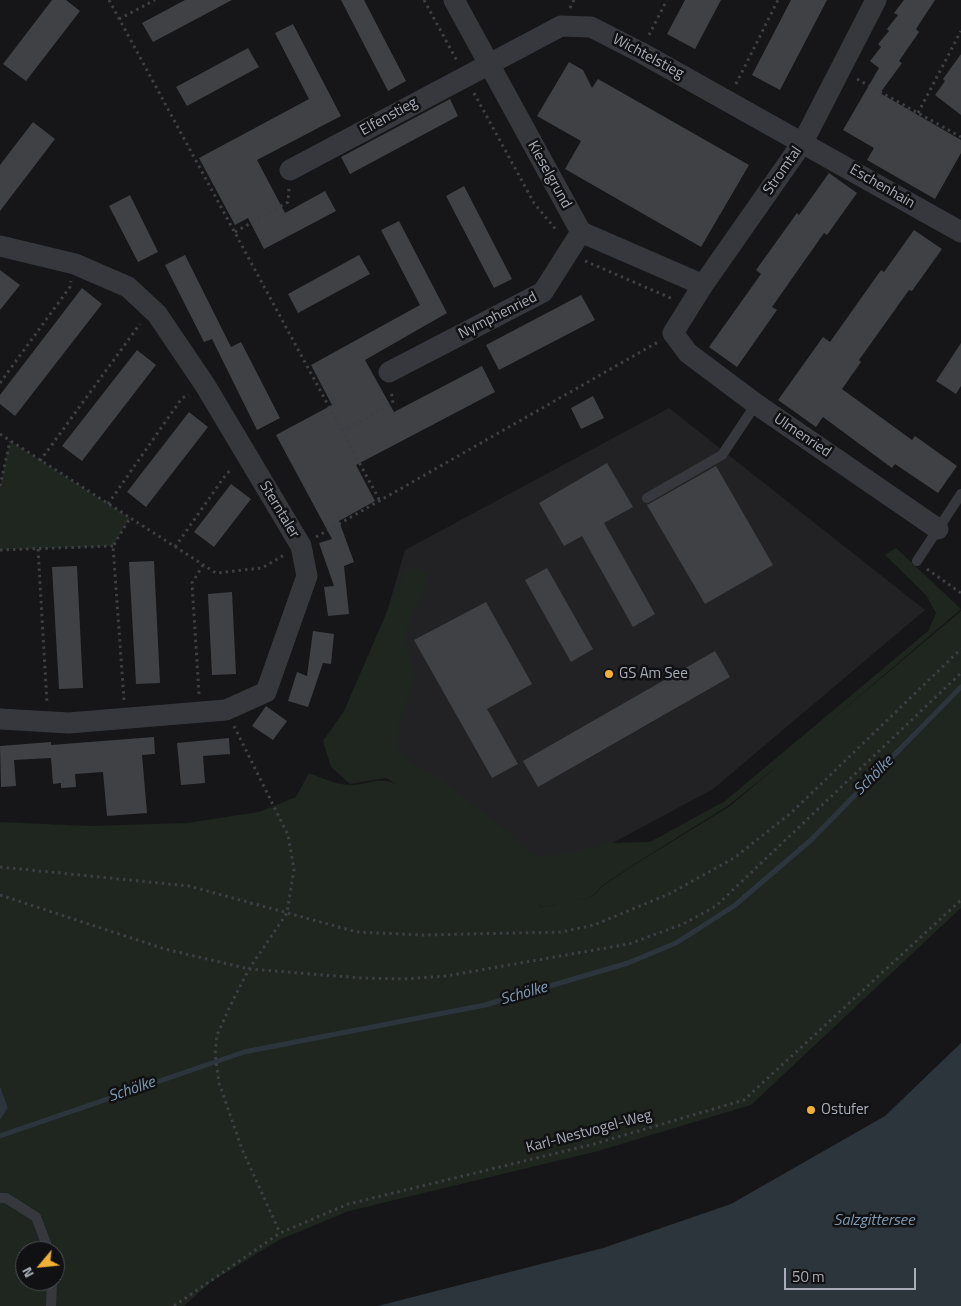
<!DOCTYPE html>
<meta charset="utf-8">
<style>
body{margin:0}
#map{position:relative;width:961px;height:1306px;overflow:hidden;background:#161618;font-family:"Titillium Web",sans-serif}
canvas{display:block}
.north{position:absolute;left:15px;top:1241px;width:50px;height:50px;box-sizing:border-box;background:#111113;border:1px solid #4d4f55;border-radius:50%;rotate:242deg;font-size:14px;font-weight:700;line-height:20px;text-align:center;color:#a8adb8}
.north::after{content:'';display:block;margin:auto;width:18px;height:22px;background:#f2b134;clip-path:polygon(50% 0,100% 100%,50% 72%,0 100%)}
.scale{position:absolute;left:784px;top:1268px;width:132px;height:22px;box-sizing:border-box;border:2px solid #a8adb8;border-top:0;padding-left:6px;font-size:15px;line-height:18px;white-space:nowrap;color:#a8adb8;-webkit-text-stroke:4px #111113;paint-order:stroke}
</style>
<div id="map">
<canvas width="961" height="1306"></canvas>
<div class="north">N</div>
<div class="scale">50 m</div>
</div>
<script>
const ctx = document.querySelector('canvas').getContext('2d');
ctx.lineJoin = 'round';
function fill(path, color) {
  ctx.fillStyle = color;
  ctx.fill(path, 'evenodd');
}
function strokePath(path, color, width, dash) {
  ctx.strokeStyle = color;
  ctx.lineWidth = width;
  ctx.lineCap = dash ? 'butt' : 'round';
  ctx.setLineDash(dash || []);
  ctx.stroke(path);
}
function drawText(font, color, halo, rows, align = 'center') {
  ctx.font = font + ' "Titillium Web",sans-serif';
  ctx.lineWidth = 5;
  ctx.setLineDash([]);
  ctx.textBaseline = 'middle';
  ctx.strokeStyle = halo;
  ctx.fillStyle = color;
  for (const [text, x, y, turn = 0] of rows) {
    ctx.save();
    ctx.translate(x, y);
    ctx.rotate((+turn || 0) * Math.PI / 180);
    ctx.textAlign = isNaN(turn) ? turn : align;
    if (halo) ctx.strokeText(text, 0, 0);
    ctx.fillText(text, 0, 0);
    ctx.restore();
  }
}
const built = new Path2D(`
 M669,408L925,610L713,789L553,875L350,739L405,550Z`);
const green = new Path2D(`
 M10,441L130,518L113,546L0,550V486Z
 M896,548L961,609L823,727L961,611V908L751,1105L598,1151L349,1211L279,1240L211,1282L184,1306H0V1120L8,1108L0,1086V822L90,826L187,823L259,812L296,797L309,773C323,778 336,785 351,785C371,785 378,775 398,785L386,778L350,784L331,767L323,741L344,711L405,570L418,567L428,574L424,592L412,613L406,634V644L415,677L399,723L398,748L412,764L439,778L509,833L534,857L571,853L606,843L650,842L725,801L928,631L936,613L926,595L885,555ZM782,762L730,806L634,865L604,885L592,897L542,907L535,902L543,907L591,897L603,885L633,865L729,805ZM25,1251H55V1281H25Z`);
const water = new Path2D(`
 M961,1043V1306H378L603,1248L731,1204L885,1116Z
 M0,1086L8,1108L0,1120Z`);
const stream = new Path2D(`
 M0,1136L244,1052L485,1005L628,963L676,943L734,906L811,840L961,687`);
const building = new Path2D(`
 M52,0H66L80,11L26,81L3,64Z
 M185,0H232L153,42L142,23Z
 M341,0H364L406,81L388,91Z
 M685,0H721L695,49L667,34Z
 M791,0H827L780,90L752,75Z
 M904,0H935L916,29L919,32L899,61L902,63L880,93L961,140V153L935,199L867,160L874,148L843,130L879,68L870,61L881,47L878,44L889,31L887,29L898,15L894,13Z
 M293,24L341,116L257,160L285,213L325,191L336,211L264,249L248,218L235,225L199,158L309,99L275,33Z
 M248,48L259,67L187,106L176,87Z
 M961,54V115L935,95L945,81L943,79Z
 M569,62L583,70L592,88L598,79L749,165L701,247L565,169L581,141L537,116Z
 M450,99L458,116L350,174L341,157Z
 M33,122L55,139L0,211V165Z
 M829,173L857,193L827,235L824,233L772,307L777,310L737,367L709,347L761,274L756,270L797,213L799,215Z
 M464,186L512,279L494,288L446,196Z
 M130,195L158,252L138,262L109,206Z
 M399,221L447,313L365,360L394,412L482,366L495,392L356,465L375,501L339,521L354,562L344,566L349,614L328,616L324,587L334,586L319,543L332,539L276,435L332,405L311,365L420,305L381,230Z
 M914,230L942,249L912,291L909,290L859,360L861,362L842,389L912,440L915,436L957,466L938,493L895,464L892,468L823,417L816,427L778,400L823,337L830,342L881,270L884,272Z
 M185,255L231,347L241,342L280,418L257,430L212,339L204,342L165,265Z
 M359,255L370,274L298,313L288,294Z
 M0,270L20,285L0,310Z
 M82,288L102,304L15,416L0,404V395Z
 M581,295L595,320L499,370L486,345Z
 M961,343V386L956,394L936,381Z
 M137,350L156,365L82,461L62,446Z
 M593,396L604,418L581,429L571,408Z
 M189,412L208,427L146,507L127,492Z
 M607,463L633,507L604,523L655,614L633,627L582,536L564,546L539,503Z
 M716,466L773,565L705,604L647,505Z
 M231,484L251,499L214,547L194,532Z
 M154,561L160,683L136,684L129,562Z
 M77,566L83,688L59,689L52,567Z
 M547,568L593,649L571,662L525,580Z
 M232,592L236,674L212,675L208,594Z
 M486,602L532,684L487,709L518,764L492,778L414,640Z
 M313,631L334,634L331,664L323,663L308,707L288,701L297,672L307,676Z
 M715,651L730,677L538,787L523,761Z
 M266,706L287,721L273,740L252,726Z
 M154,737L155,754L142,755L147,813L107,816L103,772L75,774L76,787L61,788V783L53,784L51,758L14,760L16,786L1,787L0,746L51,742V745Z
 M229,738L230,754L203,756L205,783L181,785L177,743Z`);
const path = new Path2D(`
 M109,0L380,501
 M424,0L457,61
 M570,8L574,0
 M119,19L155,0
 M649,35L667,0
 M857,79L961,137
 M736,84L778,0
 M474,93L534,203L557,231
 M918,113L961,31
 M235,232L288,202L289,188
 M585,261L673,299
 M0,383L70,287L71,281
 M342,431L393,403L391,390
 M0,434L216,573L262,568L284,555
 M40,461L140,324
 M0,486L10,441
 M108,504L182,398L189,395
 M316,537L658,342
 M175,547L227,473L233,469
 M38,549L47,703
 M0,550L113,546
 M927,569L961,593
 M199,694L192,583L203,565
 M124,700L113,546L130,518
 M234,726L288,835L294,869L287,913L249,969L232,1002L217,1035L215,1054L219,1083L242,1149L280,1233
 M0,867L189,886L357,932L423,935L561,932L594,925L669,894L734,858L792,812L961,649
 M0,895L165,949L249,969L361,978L404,979L446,976L629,944L683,924L716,906L961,673
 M174,1306L280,1233L348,1204L594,1144L744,1100L961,900`);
const lane = new Path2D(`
 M647,498L722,455L756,404
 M917,561L961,494
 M0,1198H6L36,1217L49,1251
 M51,1306L52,1281`);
const street = new Path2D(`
 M454,0L581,232L703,285
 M876,0L803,142L703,285L673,333L688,353L756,404L938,529
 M290,170L561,26L591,27L640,52L961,232
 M0,246L75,264L128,287L157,314L205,385L301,546L307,576L266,692L226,710L69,723L0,719
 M389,372L543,292L581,232`);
const markers = [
 [609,674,5,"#f2b134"],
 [811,1110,5,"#f2b134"]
];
const streetNames = [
 ["Wichtelstieg",648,57,28],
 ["Elfenstieg",389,117,-29],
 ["Stromtal",783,171,-55],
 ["Kieselgrund",549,175,61],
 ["Eschenhain",882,187,30],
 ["Nymphenried",498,316,-27],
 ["Ulmenried",802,436,34],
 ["Sterntaler",279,510,59],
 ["Karl-Nestvogel-Weg",589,1132,-15]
];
const poiNames = [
 ["GS Am See",619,674],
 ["Ostufer",821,1110]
];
const waterNames = [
 ["Schölke",874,776,-45],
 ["Schölke",524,994,-16],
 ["Schölke",132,1090,-19],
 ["Salzgittersee",874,1221]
];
fill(built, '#222225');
fill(green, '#1e261f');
fill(water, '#2c353c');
strokePath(stream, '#2c353c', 5);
fill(building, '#404145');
strokePath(path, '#3d3f44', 3, [2.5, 4]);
strokePath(lane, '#37383d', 10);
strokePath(street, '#37383d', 21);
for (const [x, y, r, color] of markers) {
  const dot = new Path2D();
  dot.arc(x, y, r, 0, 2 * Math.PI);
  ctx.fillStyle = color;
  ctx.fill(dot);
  strokePath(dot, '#111113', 2);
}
drawText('15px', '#a8adb8', '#111113', streetNames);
drawText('15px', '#a8adb8', '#111113', poiNames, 'left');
drawText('italic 16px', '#7f9bb3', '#111113', waterNames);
</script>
